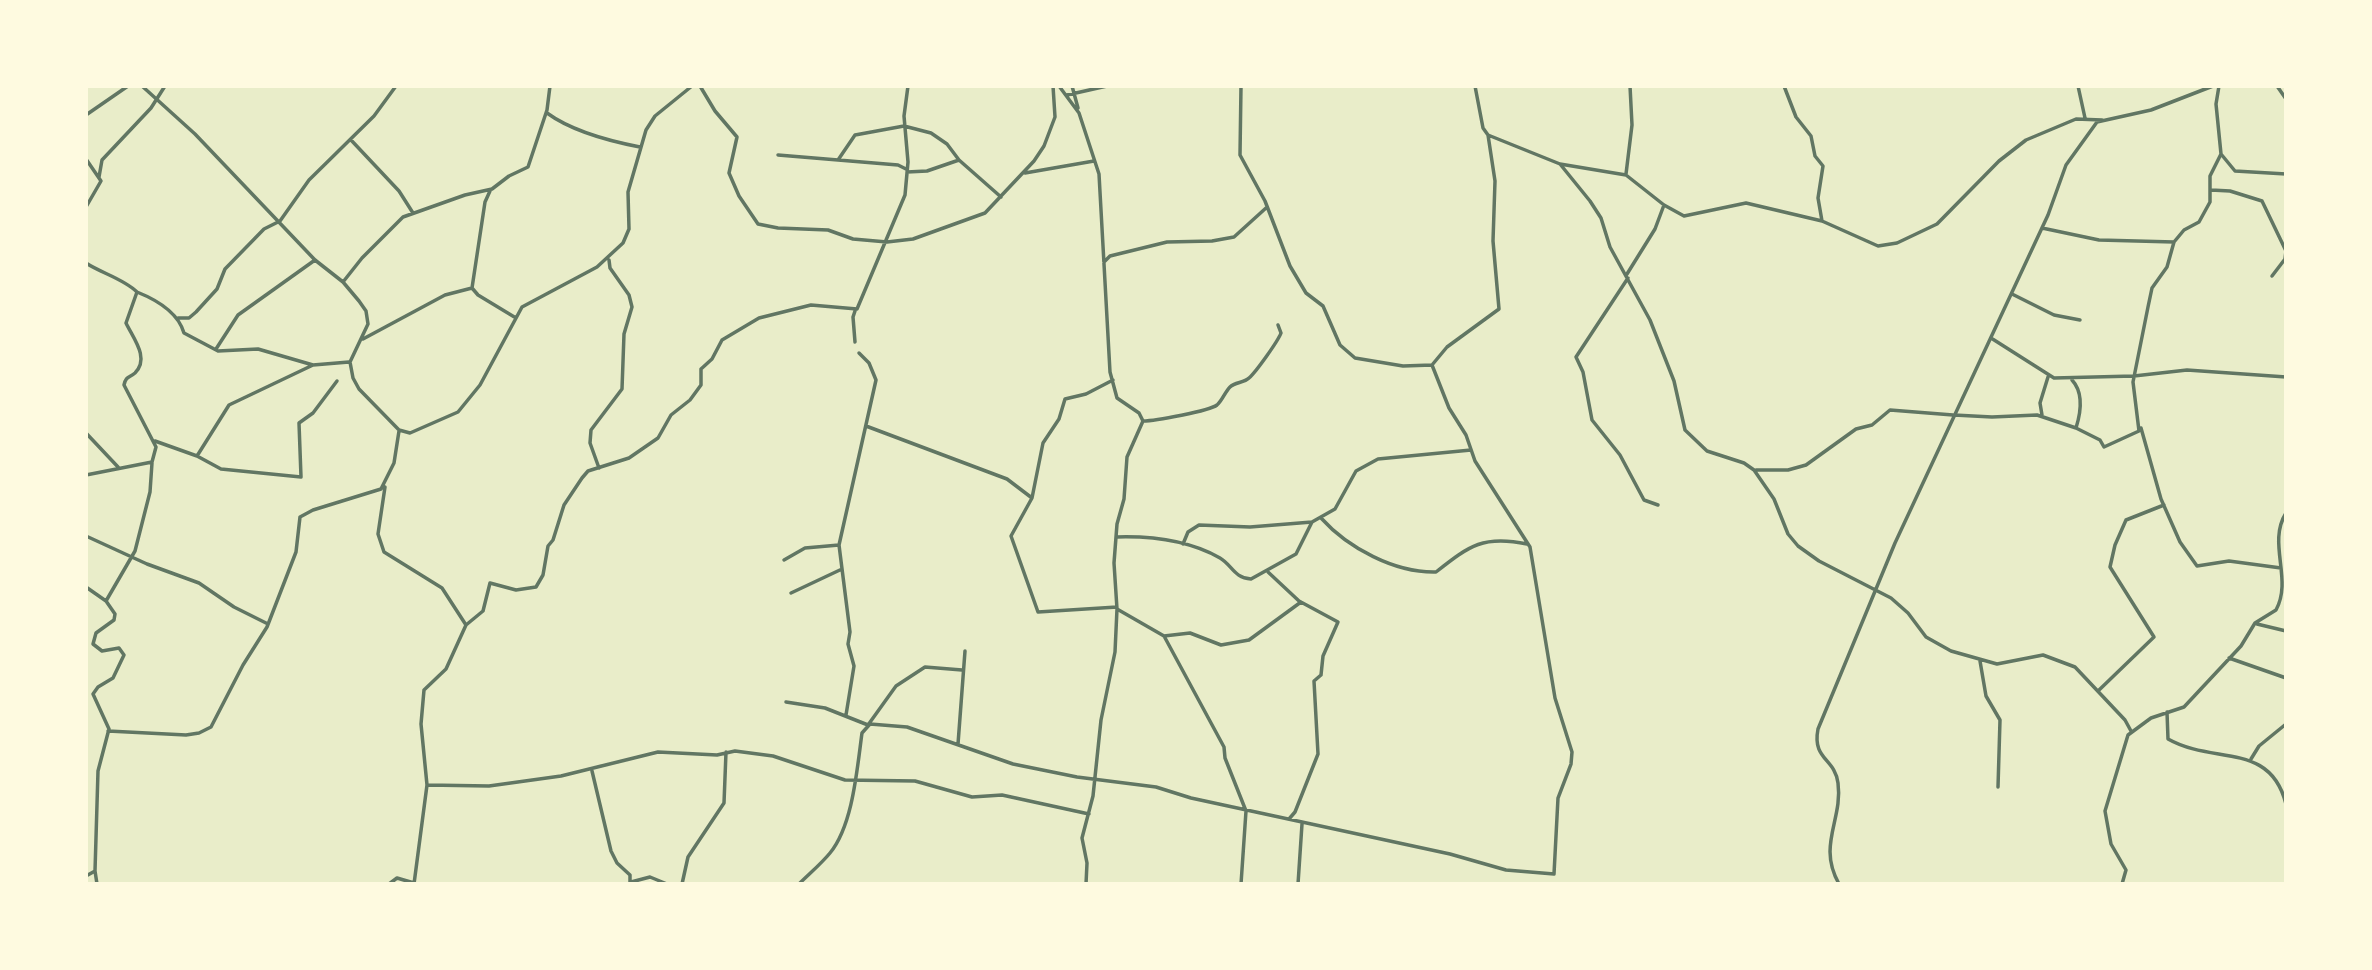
<!DOCTYPE html>
<style>
body{margin:0}
#map{position:relative;width:2372px;height:970px;overflow:hidden;background:#e9edc9;font-family:Manrope,sans-serif}
canvas{display:block}
.frame{position:absolute;inset:0;border:88px solid #fefae0;pointer-events:none}
</style>
<div id="map">
<canvas width="2372" height="970"></canvas>
<div class="frame"></div>
</div>
<script>
const ctx = document.querySelector('canvas').getContext('2d');
ctx.lineJoin = 'round';
function strokePath(path, color, width, dash) {
  ctx.strokeStyle = color;
  ctx.lineWidth = width;
  ctx.lineCap = dash ? 'butt' : 'round';
  ctx.setLineDash(dash || []);
  ctx.stroke(path);
}
const minor = new Path2D(`
 M142,86L195,134L315,260L343,282L359,301L366,311L368,324L350,362L353,378L359,389L399,430L410,433L458,412L480,385L522,307L597,267L623,243L629,229L628,192L646,130L655,116L692,86
 M700,86L715,111L737,137L729,173L739,196L758,224L778,228L828,230L853,239L887,242L913,239L985,213L1034,161L1044,146L1055,117L1053,86
 M1059,86L1079,113L1099,174L1110,372L1117,398L1139,413L1143,421L1127,457L1124,499L1117,524L1114,563L1117,609L1115,652L1101,720L1093,796L1082,838L1087,863L1086,884
 M1072,86L1078,108
 M1241,86L1240,155L1265,201L1290,266L1306,293L1323,306L1340,345L1355,358L1403,366L1432,365L1447,347L1499,309L1493,241L1495,181L1488,135
 M1475,86L1483,128L1488,135L1560,164L1590,201L1601,218L1610,247L1650,320L1674,381L1685,430L1707,451L1744,463L1754,470L1774,499L1788,534L1798,546L1819,561L1891,598L1908,613L1926,637L1951,651L1997,664L2043,655L2075,667L2125,720L2131,731
 M1784,86L1796,117L1811,136L1815,156L1823,166L1818,198L1822,221L1878,246L1897,243L1937,224L1999,161L2026,140L2076,119L2102,120
 M2078,86L2085,118
 M2277,86L2286,99
 M1067,95L1107,86
 M547,113C573,132 609,141 640,147
 M86,115L128,86
 M351,140L399,191L413,213
 M2221,154L2235,171L2286,174
 M778,155L898,165L906,169
 M86,159L101,181L86,207
 M838,160L855,135L904,126L931,133L947,144L959,160L1001,197
 M1560,164L1626,175L1664,205L1684,216L1746,203L1822,221
 M907,172L927,171L959,160
 M1025,173L1094,161
 M1626,174L1632,125L1630,86
 M99,177L102,160L151,108L165,86
 M2211,190L2230,191L2262,201L2286,251L2285,259L2272,276
 M490,191L485,202L472,288L478,295L516,318
 M2042,228L2099,240L2174,242
 M1104,262L1110,256L1167,242L1212,241L1234,237L1266,208
 M86,263C101,273 124,279 137,292L126,323C133,338 150,358 135,373C129,378 126,376 124,385L156,447L152,462L86,475
 M1627,274L1655,229L1664,205
 M1628,278L1576,357L1583,372L1592,420L1620,455L1644,500L1658,505
 M343,282L362,258L403,217L465,195L492,189L509,176L528,167L547,110L550,86
 M137,292C157,300 178,312 184,333L218,351L258,349L313,365
 M2012,294L2054,315L2080,320
 M178,318H189L196,312L217,289L225,269L264,229L280,221L309,180L374,116L396,86
 M1991,338L2054,378L2134,376L2187,370L2286,377
 M363,339L445,295L472,288
 M855,342L853,317L855,311
 M216,349L238,315L315,260
 M1113,380L1086,394L1065,399L1059,419L1043,443L1032,498L1011,536L1038,612L1117,607
 M2072,380C2084,393 2081,412 2076,428
 M1954,415L1992,417L2037,415L2076,428L2100,440L2104,447L2139,431L2133,382L2148,307L2152,288L2167,267L2174,242L2184,230L2199,222L2210,202V176L2221,154L2216,104L2219,86
 M2042,415L2040,403L2048,377
 M1143,421C1155,421 1209,411 1217,405C1222,401 1225,392 1230,387C1235,382 1244,383 1249,378C1256,372 1278,341 1281,333L1278,325
 M866,426L1007,479L1032,498
 M2141,428L2161,499L2180,542L2197,566L2229,561L2281,568
 M86,433L118,467
 M155,441L197,456L221,469L301,477L299,423L313,413L337,381
 M197,456L229,405L313,365L349,362
 M599,468L590,443L591,430L622,389L624,334L632,307L629,295L610,268L609,260
 M1756,470H1788L1806,465L1856,429L1872,425L1890,410L1953,415
 M385,487L378,534L384,552L442,588L466,625
 M1321,518C1348,548 1395,573 1436,572C1470,545 1484,535 1527,544
 M86,536L147,564L199,583L234,607L268,624
 M1117,537C1152,536 1188,540 1220,558C1232,565 1234,578 1251,579L1296,554L1312,522
 M1183,544L1188,532L1199,525L1250,527L1312,522L1335,509L1356,471L1378,459L1471,450
 M784,560L805,548L839,545
 M1268,572L1299,601L1338,622L1323,656L1321,675L1314,681L1318,754L1295,812L1289,819
 M86,587L106,601L115,614L114,620L96,633L93,644L102,651L119,648L124,655L113,678L98,687L93,694L109,729L98,771L95,871L86,876
 M791,593L842,569
 M106,601L135,551L150,492L152,463
 M1117,609L1164,636L1224,747L1225,758L1246,811L1241,884
 M2257,624L2286,631
 M1164,636L1190,633L1221,645L1249,640L1301,602
 M2229,658L2286,678
 M1980,661L1986,696L2000,720L1998,787
 M2098,691L2154,637L2110,567L2115,545L2126,520L2164,505
 M786,702L825,708L868,725L896,686L925,667L962,670
 M2167,712L2168,739C2214,765 2270,741 2286,804
 M846,715L854,666L848,644L850,632L839,545L876,380L869,363L859,353
 M108,731L186,735L199,733L211,727L243,665L267,627L296,552L300,517L313,510L381,489L394,463L399,431
 M958,744L965,651
 M2251,759L2259,746L2286,724
 M592,771L611,851L617,863L630,875V884
 M427,785L489,786L561,776L658,752L717,755L735,751L773,756L845,780L915,781L972,797L1002,795L1089,814
 M95,871L97,884
 M631,882L650,877L667,884
 M389,884L397,878L414,883
 M414,884L427,785L421,724L424,690L446,669L466,625L483,611L490,583L516,590L536,587L543,575L548,546L553,540L564,505L582,478L588,471L629,458L658,438L671,415L690,400L701,385V369L712,359L722,340L759,318L811,305L857,309L905,195L908,162L904,116L908,86
 M682,884L688,857L724,803L726,752
 M799,884C809,874 821,864 830,853C853,825 857,769 862,733L870,724L907,727L1013,764L1077,777L1156,787L1191,798L1450,854L1506,870L1554,874L1558,798L1571,764L1572,752L1555,698L1530,547L1475,461L1466,435L1449,408L1432,365
 M1298,884L1302,824
 M1839,884C1817,845 1843,820 1838,783C1835,758 1812,760 1818,729L1895,543L2048,215L2066,165L2097,122L2151,110L2213,86
 M2122,884L2126,870L2111,844L2105,811L2128,735L2151,718L2184,707L2241,646L2255,623L2276,610C2293,579 2267,543 2286,513`);
strokePath(minor, '#617663', 3.5);
</script>
